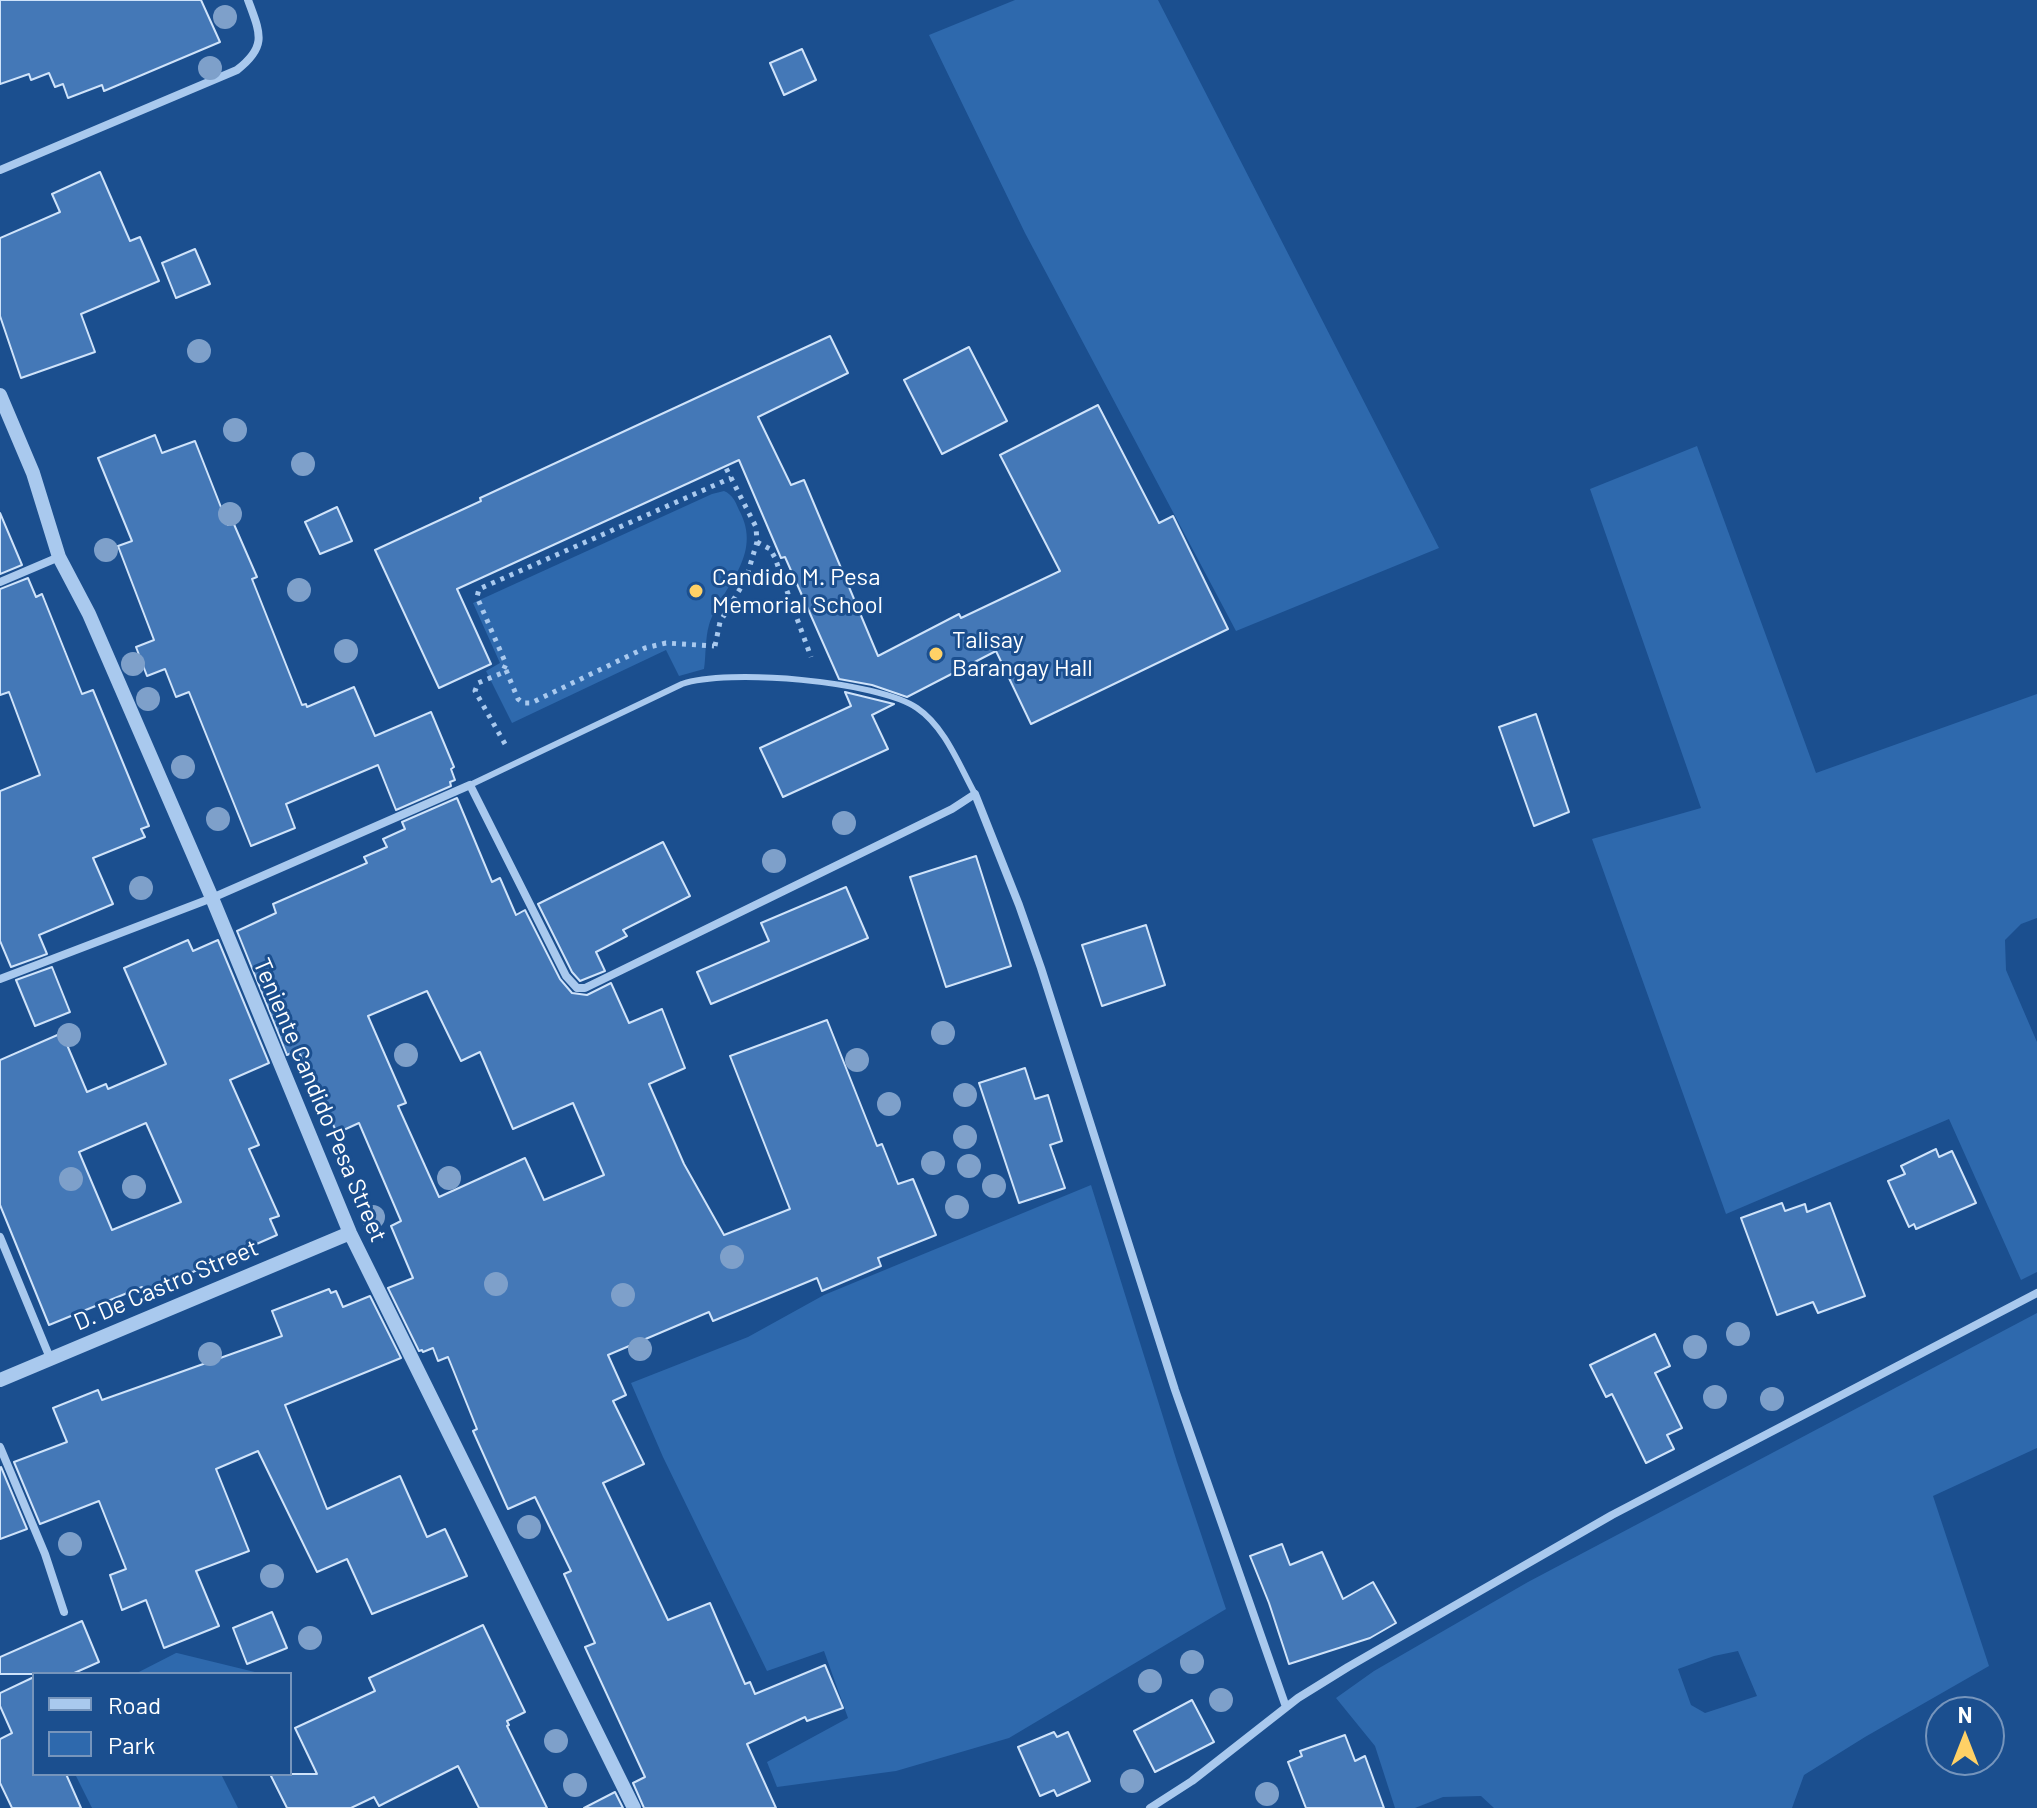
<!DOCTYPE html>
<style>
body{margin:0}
#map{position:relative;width:2037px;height:1808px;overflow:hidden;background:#1b4f8f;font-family:Barlow,sans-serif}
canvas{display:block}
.legend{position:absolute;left:32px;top:1672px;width:260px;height:104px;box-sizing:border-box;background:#1b4f8f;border:2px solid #7695bc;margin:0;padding:10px 14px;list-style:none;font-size:24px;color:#fff}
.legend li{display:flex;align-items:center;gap:16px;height:40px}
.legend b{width:40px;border:2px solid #7695bc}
.north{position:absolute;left:1925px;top:1696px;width:80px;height:80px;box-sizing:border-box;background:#1b4f8f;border:2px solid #7695bc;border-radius:50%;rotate:0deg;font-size:22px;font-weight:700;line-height:32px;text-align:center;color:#fff}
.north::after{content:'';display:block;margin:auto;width:28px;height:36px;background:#ffd166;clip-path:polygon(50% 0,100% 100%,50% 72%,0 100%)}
</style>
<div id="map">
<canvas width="2037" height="1808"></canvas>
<ul class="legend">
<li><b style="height:10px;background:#a9c9ee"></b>Road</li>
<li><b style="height:22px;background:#2e69ad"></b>Park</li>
</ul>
<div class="north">N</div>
</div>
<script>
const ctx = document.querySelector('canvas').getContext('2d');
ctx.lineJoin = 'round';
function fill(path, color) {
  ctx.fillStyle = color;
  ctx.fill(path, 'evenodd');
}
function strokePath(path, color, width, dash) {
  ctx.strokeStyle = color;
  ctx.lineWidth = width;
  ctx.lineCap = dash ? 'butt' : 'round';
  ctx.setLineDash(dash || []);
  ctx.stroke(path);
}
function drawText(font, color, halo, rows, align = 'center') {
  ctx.font = font + ' Barlow,sans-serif';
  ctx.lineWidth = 6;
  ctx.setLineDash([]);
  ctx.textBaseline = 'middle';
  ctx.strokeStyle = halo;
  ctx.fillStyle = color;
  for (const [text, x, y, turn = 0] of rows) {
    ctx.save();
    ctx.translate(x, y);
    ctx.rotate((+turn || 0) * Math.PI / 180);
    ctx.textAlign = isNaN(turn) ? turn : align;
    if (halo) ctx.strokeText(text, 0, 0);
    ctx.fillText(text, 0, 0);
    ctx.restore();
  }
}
const green = new Path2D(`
 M1015,0H1158L1439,548L1236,631L1025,233L929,35Z
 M1697,446L1816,773L2037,694V918L2021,924L2005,940L2006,970L2037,1042V1272L2021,1280L1949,1119L1726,1214L1592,839L1701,808L1590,489Z
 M724,491C733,495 735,501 739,510C764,556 722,586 709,625C705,639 706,655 704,669L679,676L666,650L512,723L486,671L500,663L473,603L712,494Z
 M1091,1185L1177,1462L1226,1609L1009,1738L896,1771L777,1787L767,1762L848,1718L824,1651L767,1671L663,1457L631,1383L748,1337L824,1295Z
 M2037,1313V1448L1933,1496L1989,1666L1865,1737L1804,1775L1792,1808H1494L1481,1796L1443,1797L1415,1808H1395L1375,1746L1336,1698L1374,1671L1528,1582ZM1738,1651L1757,1696L1705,1713L1691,1705L1678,1669L1714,1656Z
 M176,1653H177L263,1674H135Z
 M75,1774H221L238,1808H92Z`);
const building = new Path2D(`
 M0,0H201L220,42L104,91L102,85L68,98L63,84L55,87L49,73L31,80L29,74L0,84Z
 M802,49L816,80L784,95L770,63Z
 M100,172L130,241L140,237L159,281L81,314L95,352L21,378L0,316V238L60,212L52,194Z
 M195,249L210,284L176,298L162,263Z
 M830,336L848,373L758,417L791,485L804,480L878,656L959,614L961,618L1060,571L1000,455L1098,405L1159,523L1173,516L1228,629L1031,724L996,651L907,697L872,685L839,679L785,557L781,558L739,460L457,589L491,664L439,688L375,550L481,501L480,498Z
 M969,347L1007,421L942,454L904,380Z
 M155,435L162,453L195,441L228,525L233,522L257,577L252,579L302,705L306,704L307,707L354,687L375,736L431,712L454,767L451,769L455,780L450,782L451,786L396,810L378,765L286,804L295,828L251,846L189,692L176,697L165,669L147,676L136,647L154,640L118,546L132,541L98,458Z
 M337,507L352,541L320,554L305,522Z
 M0,513L22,565L0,574Z
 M28,578L36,597L42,594L82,694L93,690L149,826L141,829L145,837L93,858L113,904L39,935L47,954L11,967L0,941V791L40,775L9,692L0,695V589Z
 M845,692L894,704L872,715L888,749L783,797L760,748L851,706Z
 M1536,714L1569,812L1534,826L1499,727Z
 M457,798L492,882L500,878L516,915L525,910L560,979L572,993L587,995L611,983L629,1023L662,1009L685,1068L649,1084L684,1164L724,1235L790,1209L730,1056L827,1020L877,1146L882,1144L898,1184L913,1179L936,1235L878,1258L881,1266L822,1291L817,1278L713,1321L709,1312L608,1355L626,1395L613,1401L644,1464L603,1483L668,1620L710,1603L745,1684L750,1682L755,1694L825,1665L843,1708L807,1721L805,1717L747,1744L776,1808H644L633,1783L645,1777L585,1647L595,1643L564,1574L571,1571L535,1497L508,1509L473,1431L477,1429L448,1357L438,1361L433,1348L423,1352L422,1350L419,1351L388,1288L413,1278L391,1226L401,1221L359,1123L337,1133L298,1050L287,1055L237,931L276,913L273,904L367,863L364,857L387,847L383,839L405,829L402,822ZM427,991L461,1061L480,1052L513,1129L573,1103L604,1175L544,1200L525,1158L439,1197L398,1106L406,1103L368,1016Z
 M663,842L690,896L623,930L627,936L596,952L605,971L580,981L572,972L538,904Z
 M976,856L1011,966L946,987L910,877Z
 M846,887L868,938L711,1004L697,972L769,941L761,923Z
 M1146,925L1165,985L1102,1006L1082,945Z
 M188,940L193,951L218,940L269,1063L230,1080L259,1145L249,1149L279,1216L270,1219L277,1235L145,1293L142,1287L49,1325L0,1205V1060L62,1033L87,1092L106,1084L108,1089L166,1064L124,968ZM146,1123L181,1202L112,1230L79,1152Z
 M52,967L70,1012L35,1026L16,980Z
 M1025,1068L1035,1099L1048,1095L1062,1141L1050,1145L1065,1188L1019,1203L979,1083Z
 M1936,1149L1939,1157L1952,1151L1976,1203L1916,1229L1914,1224L1909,1227L1888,1181L1905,1174L1901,1166Z
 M1782,1203L1785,1211L1805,1204L1807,1212L1830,1203L1865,1296L1818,1313L1813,1302L1777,1315L1741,1218Z
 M329,1289L331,1293L336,1291L343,1307L370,1296L401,1358L285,1405L327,1509L400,1476L427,1537L445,1529L467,1576L372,1614L347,1559L317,1572L258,1451L216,1469L249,1551L196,1571L219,1626L164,1648L146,1600L122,1610L110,1575L126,1569L99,1501L40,1524L14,1462L67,1442L53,1408L98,1390L102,1400L282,1336L272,1311Z
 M1655,1334L1670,1366L1655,1373L1682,1428L1667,1435L1674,1449L1646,1463L1612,1394L1606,1397L1590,1365Z
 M1,1467L27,1529L0,1539V1468Z
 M1282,1544L1290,1565L1322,1552L1343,1599L1373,1582L1396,1623L1370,1638L1289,1664L1269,1603L1250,1556Z
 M272,1612L287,1648L247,1664L233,1628Z
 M82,1621L99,1662L72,1674H0V1657Z
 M483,1625L525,1712L507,1721L509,1725L507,1726L547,1808H479L458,1766L379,1806L374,1797L351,1808H287L270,1774H317L295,1728L375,1691L369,1678Z
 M34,1677V1774H66L81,1808H12L0,1783V1739L12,1733L0,1706V1693Z
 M1192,1700L1214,1742L1155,1772L1134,1731Z
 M1054,1732L1057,1737L1068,1732L1090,1781L1057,1796L1054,1790L1040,1796L1018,1747Z
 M1345,1735L1355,1761L1365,1756L1384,1808H1306L1288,1762L1302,1756L1300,1751Z
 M615,1792L623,1808H584Z`);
const path = new Path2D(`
 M757,542L770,549L775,558L811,657
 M715,646L720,622L746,579L757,542L756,527L725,466
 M506,670L518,699L523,703H531L645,648L666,643L714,646
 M505,744L475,691L478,683L502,673L506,664L477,597L479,589L731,478`);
const service = new Path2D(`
 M470,785L682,684C726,668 878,681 917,708C945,727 959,765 975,794`);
const minor = new Path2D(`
 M0,170L237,70C268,46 260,33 248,0
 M0,582L59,557
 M0,979L212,898L470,785L566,976L577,988H585L952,809L975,794L1019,905L1041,968L1175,1390L1286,1707
 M0,1237L50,1358
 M0,1447L45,1554L64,1612
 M1150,1808L1192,1781L1298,1698L1348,1667L1612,1515L2037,1293`);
const tertiary = new Path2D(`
 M0,395L33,473L59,557L89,614L212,898L350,1233L634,1808
 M0,1380L350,1233`);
const trees = [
 [225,17],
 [210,68],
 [199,351],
 [235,430],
 [303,464],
 [230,514],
 [106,550],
 [299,590],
 [346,651],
 [133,664],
 [148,699],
 [183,767],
 [218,819],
 [844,823],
 [774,861],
 [141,888],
 [943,1033],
 [69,1035],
 [406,1055],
 [857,1060],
 [965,1095],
 [889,1104],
 [965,1137],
 [933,1163],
 [969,1166],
 [449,1178],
 [71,1179],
 [994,1186],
 [134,1187],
 [957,1207],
 [373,1217],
 [732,1257],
 [496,1284],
 [623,1295],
 [1738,1334],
 [1695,1347],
 [640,1349],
 [210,1354],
 [1715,1397],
 [1772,1399],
 [529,1527],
 [70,1544],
 [272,1576],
 [310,1638],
 [1192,1662],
 [1150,1681],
 [1221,1700],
 [556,1741],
 [1132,1781],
 [575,1785],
 [1267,1794]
];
const markers = [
 [696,591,8,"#ffd166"],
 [936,654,8,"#ffd166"]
];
const poiNames = [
 ["Candido M. Pesa",712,577],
 ["Memorial School",712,605],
 ["Talisay",952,640],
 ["Barangay Hall",952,668]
];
const streetNames = [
 ["Teniente Candido Pesa Street",320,1100,67],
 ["D. De Castro Street",166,1285,-23]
];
fill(green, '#2e69ad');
fill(building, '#4478b7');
strokePath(building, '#cfe3fa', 2);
strokePath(path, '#a9c9ee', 5, [4, 6]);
strokePath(service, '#a9c9ee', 6);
strokePath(minor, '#a9c9ee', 8);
strokePath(tertiary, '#a9c9ee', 14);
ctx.fillStyle = '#7ea0ca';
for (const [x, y] of trees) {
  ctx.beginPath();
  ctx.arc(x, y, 12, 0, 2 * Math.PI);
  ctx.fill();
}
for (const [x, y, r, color] of markers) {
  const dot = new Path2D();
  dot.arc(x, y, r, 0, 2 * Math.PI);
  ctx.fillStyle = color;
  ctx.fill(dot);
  strokePath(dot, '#1b4f8f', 3);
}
drawText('24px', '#fff', '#1b4f8f', poiNames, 'left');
drawText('24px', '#fff', '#1b4f8f', streetNames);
</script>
